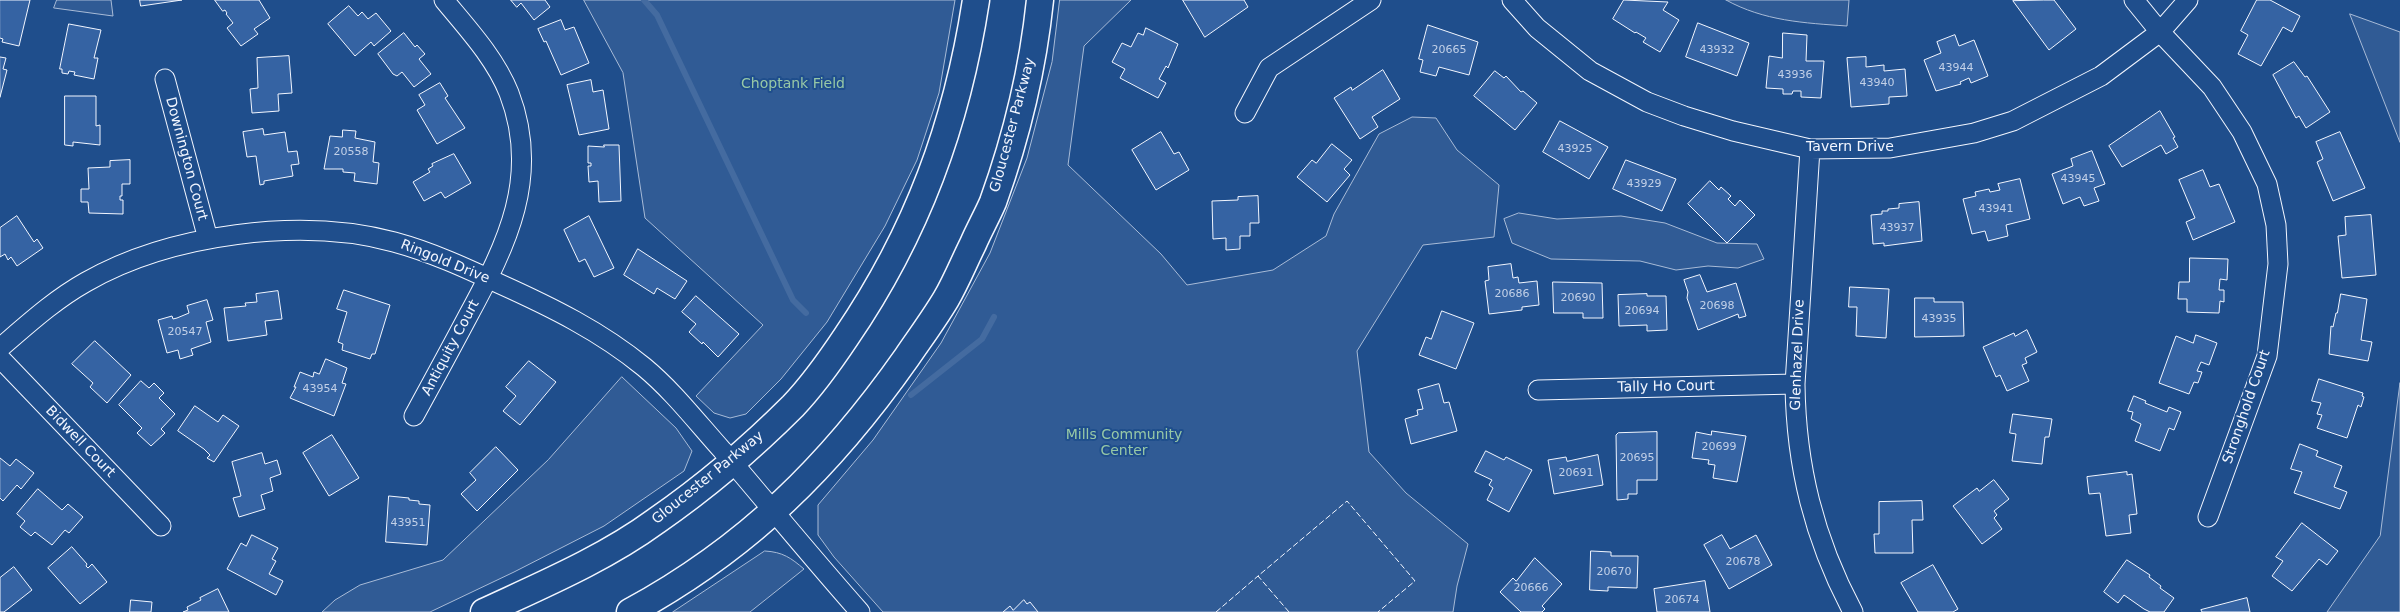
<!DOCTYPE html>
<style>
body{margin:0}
canvas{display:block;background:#1f4e8c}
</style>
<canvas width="2400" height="612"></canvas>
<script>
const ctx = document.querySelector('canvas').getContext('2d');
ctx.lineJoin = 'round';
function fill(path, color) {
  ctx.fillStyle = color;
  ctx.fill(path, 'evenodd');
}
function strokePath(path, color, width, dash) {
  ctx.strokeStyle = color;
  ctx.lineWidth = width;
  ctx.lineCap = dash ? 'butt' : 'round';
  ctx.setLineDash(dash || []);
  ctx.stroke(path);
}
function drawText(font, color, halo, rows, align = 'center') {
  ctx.font = font + ' "DejaVu Sans",sans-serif';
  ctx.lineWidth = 4;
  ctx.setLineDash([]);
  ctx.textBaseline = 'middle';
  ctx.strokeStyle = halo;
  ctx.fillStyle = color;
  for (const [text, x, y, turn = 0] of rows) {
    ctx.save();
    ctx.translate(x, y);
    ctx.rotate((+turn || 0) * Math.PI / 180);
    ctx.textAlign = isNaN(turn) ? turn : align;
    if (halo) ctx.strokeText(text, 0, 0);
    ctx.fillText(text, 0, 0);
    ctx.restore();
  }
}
const green = new Path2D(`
 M57,0H111L113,16L54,8Z
 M584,0H955L939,93L917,160L885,226L827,322L781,379L746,414L730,418L714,413L696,396L763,325L645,218L623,73Z
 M1060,0H1131L1084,46L1068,165L1161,254L1187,285L1273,270L1326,236L1334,214L1379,134L1412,117L1436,118L1457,150L1499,185L1494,237L1423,245L1357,351L1369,452L1406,493L1468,544L1457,586L1453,612H883L834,557L818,535V505L873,440L941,343L990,253L1027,158L1052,62Z
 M1726,0H1849L1847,26C1804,23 1764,21 1726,0Z
 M2350,14L2400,32V142Z
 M1519,213L1557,219L1621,216L1665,223L1717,243L1757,244L1764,259L1738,268L1708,266L1676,270L1640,261L1551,259L1512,243L1504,219Z
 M622,377L676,428L692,451L684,471L604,526L514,572L430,612H322L335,600L360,585L443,560L548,460Z
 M2400,383V612H2327L2380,536Z
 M765,551C783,552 791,558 804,569L750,612H673Z`);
const stream = new Path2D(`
 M644,0L657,15L793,300L806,313
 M911,395L982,339L994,317`);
const building = new Path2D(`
 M0,0H30L19,46L2,42L3,39L0,38Z
 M140,0H182L141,6Z
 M215,0H259L270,18L254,29L258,34L241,46L227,28L233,23L226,14L227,13L225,10L223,11Z
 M511,0H545L550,7L534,20L521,3L517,7Z
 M1183,0H1244L1248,7L1205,37Z
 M1624,0L1668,2L1663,10L1679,20L1660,52L1643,42L1646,38L1636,32L1635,33L1613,19Z
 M2044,0H2054L2076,29L2049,50L2013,1Z
 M2257,0H2270L2300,16L2292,32L2283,27L2261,66L2238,54L2248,35L2241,31Z
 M349,6L358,16L362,12L368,19L376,13L391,31L374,46L371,42L355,56L328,24Z
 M561,20L565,30L574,27L589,63L561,75L546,41L544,42L538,29Z
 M1698,23L1749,43L1737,76L1686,57Z
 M69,24L101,30L94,58H98L94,79L74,75L75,72L69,71L68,74L62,73V69H60Z
 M1428,25L1478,42L1469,75L1439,67L1436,76L1420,72L1423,60L1419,59Z
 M1146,28L1178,44L1168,68L1166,66L1159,79L1166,83L1158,98L1120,78L1125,69L1112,62L1122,43L1131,47L1138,33L1143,35Z
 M404,33L415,47L417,45L425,54L419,59L431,74L414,87L402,72L397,76L393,74L378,54Z
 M1783,33L1807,35L1806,61H1824L1821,98L1801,97V91H1793L1792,94H1783V89L1766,88L1769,56L1782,58Z
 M1955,35L1959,46L1974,40L1988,76L1971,83L1969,78L1960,82L1961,84L1936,91L1924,60L1941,53L1937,42Z
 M289,56L292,93L278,94L279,111L252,113L250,89L258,88L257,58Z
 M0,57L6,58L3,69L7,70L0,97Z
 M1866,57V67L1884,65V71L1905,69L1907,96L1889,97V104L1851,107L1847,58Z
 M2294,62L2305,77L2307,76L2330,112L2306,128L2299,116L2296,118L2273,75Z
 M1383,70L1400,99L1372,117L1378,127L1360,139L1334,98L1351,87L1352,90Z
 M1495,71L1504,78L1506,76L1521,92L1523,91L1537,103L1515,130L1474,96Z
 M591,80L593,92L603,90L609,129L579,135L567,85Z
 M440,83L448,96L445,98L465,128L437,144L417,110L425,105L419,95Z
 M65,96H96V126L100,125V145L73,142V146L65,145Z
 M2160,111L2175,137L2173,138L2178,147L2166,154L2161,145L2122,167L2109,146Z
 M1560,121L1608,147L1589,179L1543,152Z
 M263,129L264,135L285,132L288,152L297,151L299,164L291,165L293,176L264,181V184L260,185L256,156L247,157L243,132Z
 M343,130L356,131L355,138L375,142L373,162L379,163L377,184L354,181L355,173L343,172V169H324L330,136L342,137Z
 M1161,132L1174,154L1179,152L1189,170L1156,190L1132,150Z
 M2340,132L2365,188L2333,201L2317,162L2323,159L2316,142Z
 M1332,144L1352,160L1344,169L1350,175L1327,202L1297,177L1312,160L1316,163Z
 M604,145H619L621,201L599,202L598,181L589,182L588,166H591V163H588V146L604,147Z
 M2092,151L2105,184L2094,188L2099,201L2084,206L2080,197L2063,204L2052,174L2073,166L2071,159Z
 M454,154L471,183L445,198L441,192L424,201L413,182L430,172L428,169L433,166L432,164Z
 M130,160V184H122V196H120V200H123V214L89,213L88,202H81V189H89L88,168L110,167V161Z
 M1626,160L1676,179L1662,211L1613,189Z
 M2203,170L2210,187L2219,184L2235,222L2193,240L2186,222L2195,218L2179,180Z
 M2020,179L2030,219L2006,225L2008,236L1988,241L1985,231L1972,234L1963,199L1976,196L1975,192L1989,189L1990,192L2000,190L1998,184Z
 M1710,181L1719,190L1721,187L1731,196L1728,199L1735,206L1740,200L1755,215L1727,243L1688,204Z
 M1258,196L1259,223H1250V236H1240V249L1226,250V238L1213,239L1212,201L1238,200V197Z
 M1919,202L1922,241L1884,246V243L1873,244L1871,215L1882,214V211H1888V209L1899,208V204Z
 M2371,215L2376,275L2342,278L2338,236L2346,235L2345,217Z
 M17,216L34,242L37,239L43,248L17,266L11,257L8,260L5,254L0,257V228Z
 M589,216L614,268L594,277L585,259L579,262L564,230Z
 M638,249L687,281L675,299L657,288L654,294L624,275Z
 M2190,258L2228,259L2227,280L2220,279L2219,290H2224V302L2220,301L2219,313L2187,312V299H2178L2179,282H2189Z
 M1511,264L1513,278L1518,277L1519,283L1537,281L1539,305L1522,307V310L1489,314L1485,281L1489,280L1488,267Z
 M1700,275L1707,292L1736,283L1746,316L1739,318L1738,314L1698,330L1687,298L1688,292L1684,280Z
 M1553,282L1602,283L1603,318H1583V313H1554Z
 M1850,287L1889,289L1886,338L1856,336L1857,307H1849Z
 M344,290L390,305L375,354H372L370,359L342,350L343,344L338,342L347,312L337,309Z
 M278,291L282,319L265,321L267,335L228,341L224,308L246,306L245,303L257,302L256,294Z
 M1647,294V296H1666L1667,330L1647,331V325L1619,326L1618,295Z
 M2341,294L2367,299L2361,340L2372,342L2368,361L2329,354L2331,326L2333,327L2336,313H2337Z
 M696,296L739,334L718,357L703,342L702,344L689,332L696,324L682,312Z
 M1915,298H1934V302H1963L1964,336L1915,337Z
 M207,300L213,320L206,322L211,342L191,349L193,355L180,359L178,350L167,353L158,320L172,316L173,319L177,318L189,313L187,306Z
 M1442,311L1474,323L1456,369L1419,355L1426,337L1431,339Z
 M2027,330L2037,352L2025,358L2027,363L2022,365L2029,381L2007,391L2000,375L1996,377L1983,347L2014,333L2015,336Z
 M2196,335L2217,343L2209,365L2201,362L2197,371L2202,372L2198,383L2194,382L2189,394L2159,383L2176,336L2193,343Z
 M95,341L131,375L107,403L90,387L93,383L72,364Z
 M326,359L347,368L342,383L346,384L334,416L290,398L296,387H294L300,372L313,377L314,372L319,374Z
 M529,361L556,382L520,425L503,411L516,396L506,387Z
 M2319,379L2363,393L2362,396L2364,397L2361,407L2358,405L2347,438L2317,428L2322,415L2317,414L2321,403L2312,401Z
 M141,381L149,388L154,383L164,393L159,398L175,414L161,429L165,433L151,446L137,433L142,428L119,405Z
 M1439,384L1444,403L1449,402L1457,431L1411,444L1405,419L1418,415L1417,410L1423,409L1418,390Z
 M2134,396L2146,401L2145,403L2167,412L2169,407L2181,412L2174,430L2169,428L2160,451L2135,441L2141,424L2131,419L2133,412L2128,411Z
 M195,406L218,422L223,415L239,426L214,462L207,458L210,455L204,449L178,431Z
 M2013,414L2052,419L2049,437H2045L2042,464L2012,461L2016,434L2010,433Z
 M1712,431L1746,436L1737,482L1713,478L1715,465L1708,464L1709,460L1692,458L1696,432L1711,435Z
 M1657,432V480H1637V494H1628V499L1617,500L1616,435L1618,433Z
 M332,435L359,478L329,496L303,453Z
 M2300,444L2318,451L2316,456L2342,466L2334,487L2347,492L2340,509L2294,493L2302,472L2291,469Z
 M496,447L518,470L477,511L461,494L476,480L470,473Z
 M1486,451L1504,460L1506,457L1532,470L1509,512L1487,500L1493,488L1489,485L1492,480L1475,472Z
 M262,453L265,464L277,460L281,474L270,478L273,491L261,495L265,509L239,517L233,498L241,496L232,462Z
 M1598,455L1603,485L1554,494L1548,460L1566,457L1567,461Z
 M0,458L10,466L16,459L34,473L21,489L17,485L3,501L0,498Z
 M2127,472V475L2132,474L2137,514L2129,515L2131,533L2106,536L2100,493L2089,494L2087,477Z
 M1994,480L2009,499L1994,511L1997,515L1994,518L2002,529L1982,544L1953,506L1977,488L1979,491Z
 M38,489L62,510L68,504L83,517L69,533L65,530L52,545L35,532L31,536L20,527L25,521L17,514Z
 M389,496L409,498V500L419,501V504L430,505L427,545L386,542Z
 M1922,501L1923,520H1912L1913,553H1875L1874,534H1879V502Z
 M2302,523L2338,551L2327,565L2319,559L2292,591L2272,576L2283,561L2276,557Z
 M252,535L278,548L272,559L276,561L269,574L283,581L276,595L227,569L241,543L246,546Z
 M1722,535L1730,549L1756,535L1772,565L1729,589L1704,545Z
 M72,547L87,564L86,566L88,568L92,564L107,582L80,604L48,568Z
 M1591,551L1611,552V556H1638L1637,588L1608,587V591L1590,590Z
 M1535,558L1562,584L1542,606L1545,609L1542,612H1521L1500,592L1513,578L1516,581Z
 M2127,560L2150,575L2149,577L2161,586L2160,588L2174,598L2164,612H2150L2144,609L2124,595L2118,603L2104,592Z
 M1933,565L1958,609L1953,612H1918L1901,583Z
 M14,567L32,590L4,612H0V578Z
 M1705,581L1710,612H1657L1654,589Z
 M218,589L229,612H183L188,610L187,607L201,600L200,598Z
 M2247,598L2250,612H2202L2201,610Z
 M131,600L152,602L151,612H130Z
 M1024,600L1027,604L1030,602L1038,612H1003L1010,606L1013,610Z`);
const minor = new Path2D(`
 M1512,0L1537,28L1590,71L1647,102L1684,116L1733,131L1810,149L1890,148L1974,133L2013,121L2101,76L2160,32L2188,0
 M2134,0L2160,32L2212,87L2242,132L2267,184L2276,225L2278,264L2267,356L2208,517
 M165,79L208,239
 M1245,113L1269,68L1371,0
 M1810,149L1795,384C1796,466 1814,539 1853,612
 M0,348C28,324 54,300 86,282C170,234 301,217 394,242C431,252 466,268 500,284C551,307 600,331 644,367C673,391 696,421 722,450C768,504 813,559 860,612
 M0,358L161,526
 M1538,390L1795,384
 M414,416C432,383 450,350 468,316C507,244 541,176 509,93C495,58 468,29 444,0`);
const secondary = new Path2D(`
 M484,612C542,585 604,559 656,521C705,487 751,448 793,406C812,386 830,361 846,337C917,233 957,124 976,0
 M630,612C748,548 831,465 907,357C920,338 934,319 946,299C956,282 964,262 973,244C979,230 987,216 993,202C1016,138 1033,68 1040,0`);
const fence = new Path2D(`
 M1216,612L1258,576L1260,578
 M1289,612L1258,576L1347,501L1415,581L1378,612`);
const numberNames = [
 ["20665",1449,50],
 ["43932",1717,50],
 ["43944",1956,68],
 ["43936",1795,75],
 ["43940",1877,83],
 ["43925",1575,149],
 ["20558",351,152],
 ["43945",2078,179],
 ["43929",1644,184],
 ["43941",1996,209],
 ["43937",1897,228],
 ["20686",1512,294],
 ["20690",1578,298],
 ["20698",1717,306],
 ["20694",1642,311],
 ["43935",1939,319],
 ["20547",185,332],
 ["43954",320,389],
 ["20699",1719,447],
 ["20695",1637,458],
 ["20691",1576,473],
 ["43951",408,523],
 ["20678",1743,562],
 ["20670",1614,572],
 ["20666",1531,588],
 ["20674",1682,600]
];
const parkNames = [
 ["Choptank Field",793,84],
 ["Mills Community",1124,435],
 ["Center",1124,451]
];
const streetNames = [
 ["Gloucester Parkway",1013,125,-75],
 ["Tavern Drive",1850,147],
 ["Downington Court",186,159,75],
 ["Ringold Drive",445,262,22],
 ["Antiquity Court",451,348,-62],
 ["Glenhazel Drive",1798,355,-88],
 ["Tally Ho Court",1666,387,-1],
 ["Stronghold Court",2247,407,-71],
 ["Bidwell Court",80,442,46],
 ["Gloucester Parkway",708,478,-39]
];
fill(green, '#305b95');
strokePath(green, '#a8bbd7', 1);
strokePath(stream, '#446ba0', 6);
fill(building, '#3563a3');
strokePath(building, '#f2f6ff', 1);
strokePath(minor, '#f2f6ff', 21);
strokePath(secondary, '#f2f6ff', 29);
strokePath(minor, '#1f4e8c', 19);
strokePath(secondary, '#1f4e8c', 26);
strokePath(fence, '#f2f6ff', 1, [6, 2.5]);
drawText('11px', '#c3d1e8', null, numberNames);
drawText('14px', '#97c8a6', '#1f4e8c', parkNames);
drawText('14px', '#f2f6ff', '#1f4e8c', streetNames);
</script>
